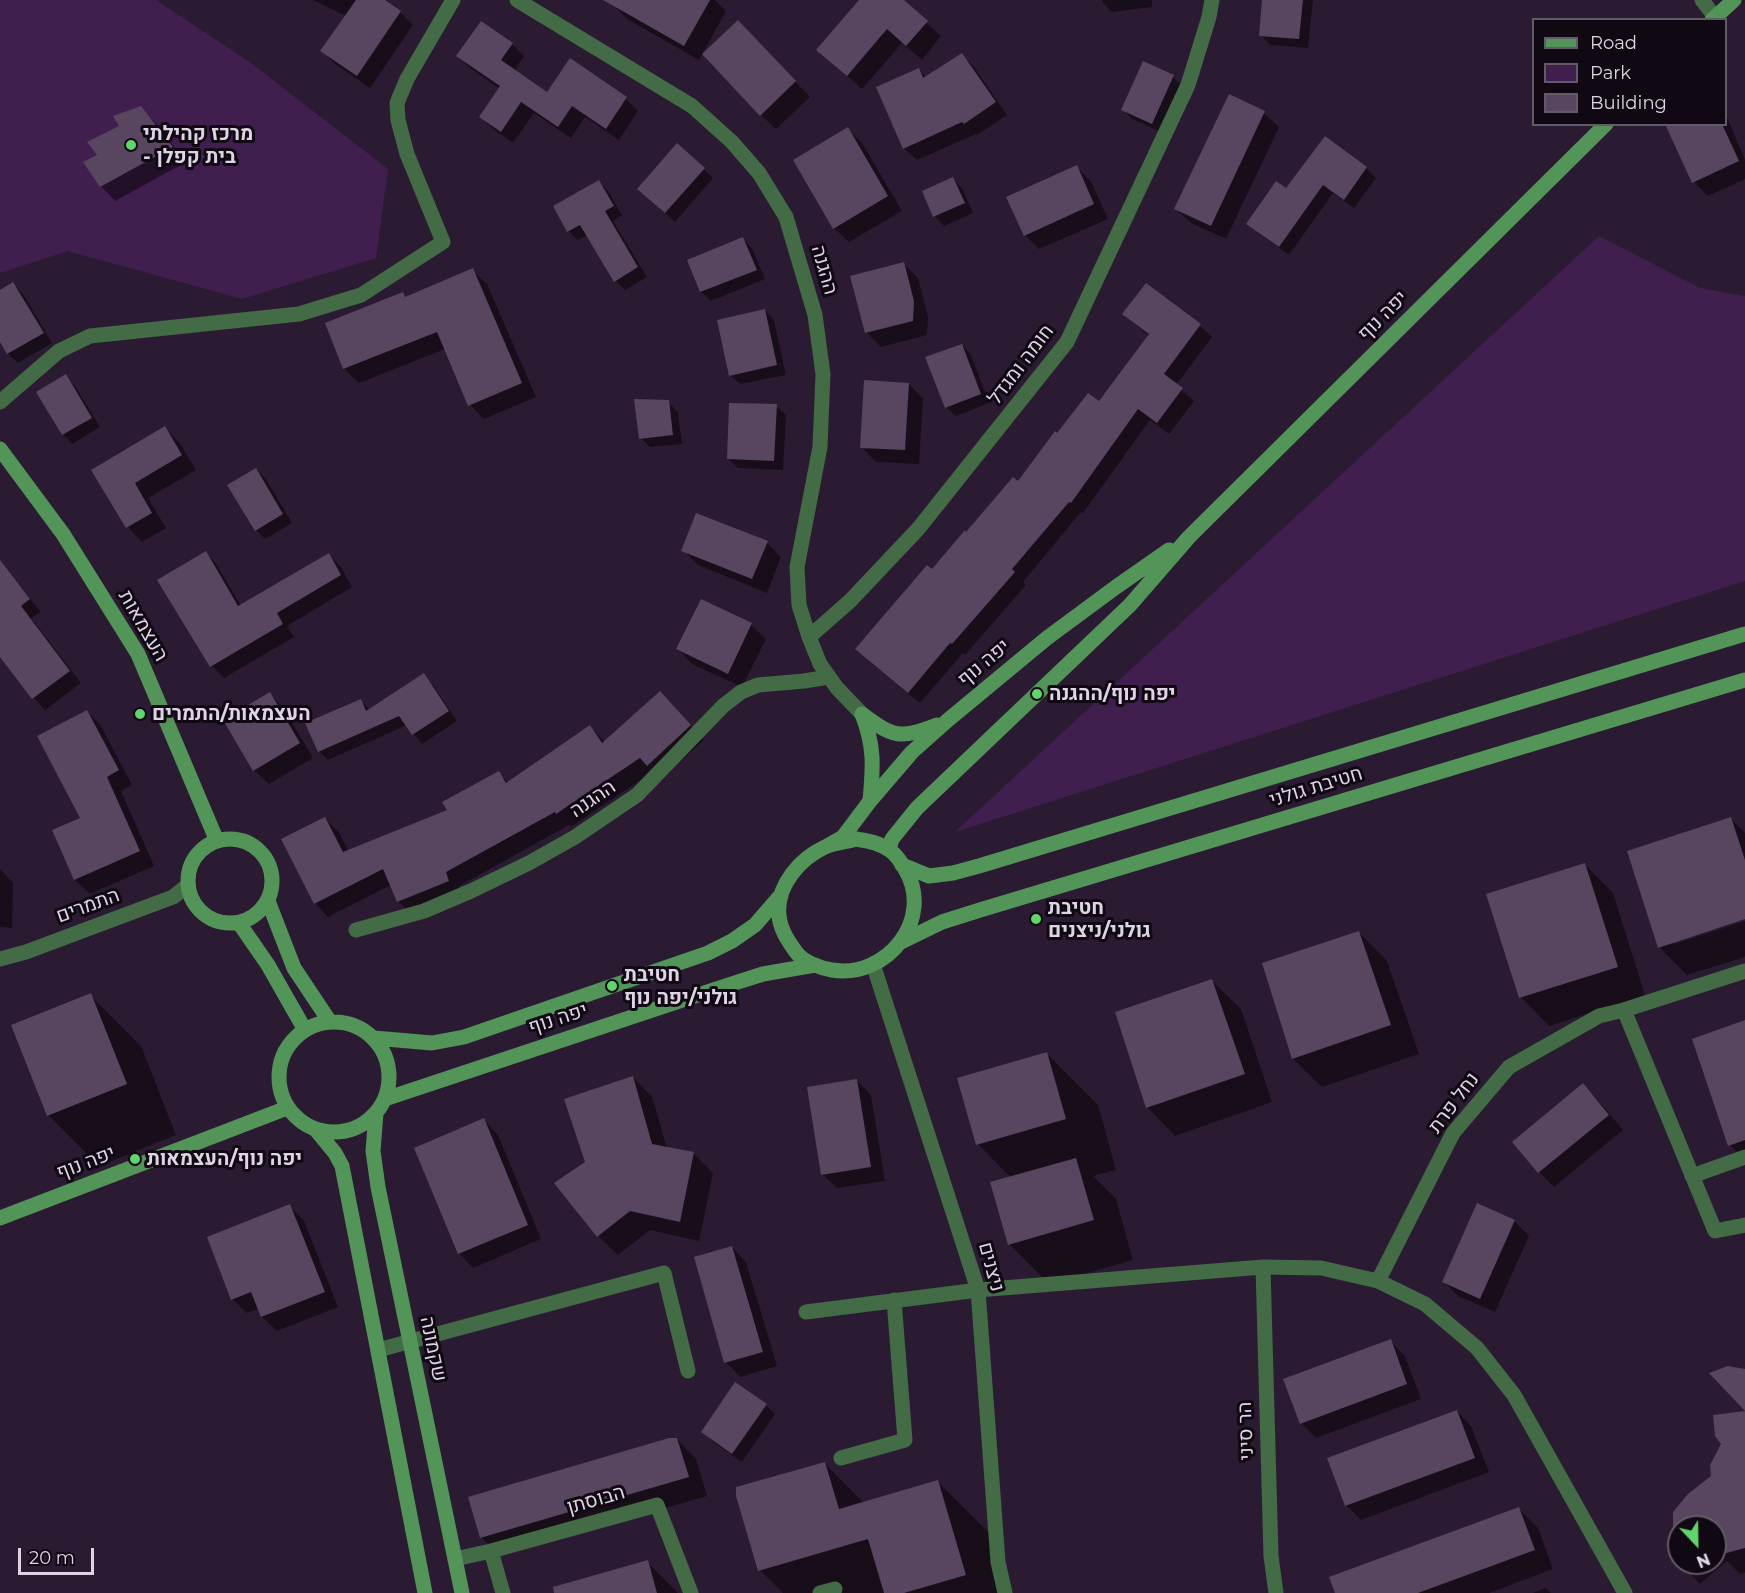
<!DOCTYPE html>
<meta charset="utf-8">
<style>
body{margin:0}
#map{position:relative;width:1745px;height:1593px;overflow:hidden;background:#2b1b32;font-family:Montserrat,sans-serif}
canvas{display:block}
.legend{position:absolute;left:1532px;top:18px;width:195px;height:108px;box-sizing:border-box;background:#100913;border:2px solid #635a67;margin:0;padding:8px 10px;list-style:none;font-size:18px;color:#dfd4e4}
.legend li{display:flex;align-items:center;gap:12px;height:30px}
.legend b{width:30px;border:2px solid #635a67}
.north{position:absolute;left:1667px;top:1515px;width:60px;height:60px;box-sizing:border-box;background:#100913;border:2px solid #635a67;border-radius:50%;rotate:158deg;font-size:16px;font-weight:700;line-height:24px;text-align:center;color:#dfd4e4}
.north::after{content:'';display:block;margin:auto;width:21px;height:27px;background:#5fd56b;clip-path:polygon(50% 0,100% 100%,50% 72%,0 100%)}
.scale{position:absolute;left:18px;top:1548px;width:76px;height:27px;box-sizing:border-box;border:3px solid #dfd4e4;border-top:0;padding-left:8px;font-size:18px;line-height:21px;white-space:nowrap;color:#dfd4e4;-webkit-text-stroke:4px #100913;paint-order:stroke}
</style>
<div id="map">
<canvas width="1745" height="1593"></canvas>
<ul class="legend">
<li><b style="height:8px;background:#539558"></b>Road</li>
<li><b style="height:16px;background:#401e4e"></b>Park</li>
<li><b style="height:16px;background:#58455f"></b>Building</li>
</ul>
<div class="north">N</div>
<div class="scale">20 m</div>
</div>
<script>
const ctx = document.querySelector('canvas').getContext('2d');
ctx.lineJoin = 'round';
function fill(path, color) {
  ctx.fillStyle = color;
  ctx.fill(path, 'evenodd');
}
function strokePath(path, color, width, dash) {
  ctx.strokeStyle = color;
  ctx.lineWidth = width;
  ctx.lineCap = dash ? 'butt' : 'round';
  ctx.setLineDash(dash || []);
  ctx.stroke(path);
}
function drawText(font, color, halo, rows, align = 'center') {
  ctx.font = font + ' Montserrat,Heebo,sans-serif';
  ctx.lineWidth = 6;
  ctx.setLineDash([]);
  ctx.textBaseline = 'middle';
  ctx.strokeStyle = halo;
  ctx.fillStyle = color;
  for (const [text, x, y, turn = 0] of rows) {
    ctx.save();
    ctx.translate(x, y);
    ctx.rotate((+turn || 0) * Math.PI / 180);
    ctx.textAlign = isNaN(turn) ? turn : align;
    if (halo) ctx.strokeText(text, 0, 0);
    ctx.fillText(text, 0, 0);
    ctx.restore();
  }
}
const green = new Path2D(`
 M0,0H156L251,63L388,169L376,258L242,299L68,251L0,273Z
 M1599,236L1700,288L1745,296V581L955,832Z`);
const shadow = new Path2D(`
 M313,0H382L400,12L413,25L370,88L335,64L322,51L346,16Z
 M615,0H715L726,11L699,60L627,19L613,4Z
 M861,0H901L941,36L922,60L902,43L862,89L818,50Z
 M1102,0H1152V7L1112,12L1103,3Z
 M1263,0H1313L1308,48L1270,45L1261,35Z
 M752,36L810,97L776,129L761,115Z
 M512,44L524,56L514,71L547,94L570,60L626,99L638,111L619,140L585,117L571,138L534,113L513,143L493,129L481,117L500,89L470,68L458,56Z
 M962,55L974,67L1007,115L977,135L976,134L917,160L904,148L919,70L927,78Z
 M1173,77L1182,86L1161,132L1132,119L1123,109Z
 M141,108L155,122L186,162L115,201L101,186L99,156L121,127Z
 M1264,113L1279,127L1226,239L1191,223L1176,209Z
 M1726,115L1745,160V179L1708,196L1694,182L1666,124H1726Z
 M848,129L862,143L902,211L849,242L834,228Z
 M1325,138L1366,168L1376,178L1354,208L1333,193L1289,255L1258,233L1248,223L1286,190Z
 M1077,167L1091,182L1108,219L1039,249L1025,235Z
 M704,169L713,178L675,222L649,198Z
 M953,179L962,188L973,213L944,226L935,216L924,192Z
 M599,181L608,191L622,215L613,221L647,277L625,290L616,281L587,235L578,240L568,231Z
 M743,239L752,248L765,279L711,301L701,292L689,261Z
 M903,263L918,278L928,317L927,335L881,347L866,332Z
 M472,270L487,284L536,397L484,419L470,405L445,349L359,383L344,369L403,294L406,298Z
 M13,284L23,294L52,343L18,363L8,354L0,340V292Z
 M1146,285L1200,326L1212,337L1176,385L1194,401L1169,434L1150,420L1083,513L1081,512L1023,582L1026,585L965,655L963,653L920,703L869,661L932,571L966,534L1018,483L1057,435L1099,403L1149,336L1124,314Z
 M765,310L774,320L786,375L740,384L730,375Z
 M962,345L971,355L989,403L956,416L946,407Z
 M66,376L75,386L100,427L72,444L63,434Z
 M909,384L923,399L919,464L876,462L862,447Z
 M668,402L678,412L682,444L650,447L641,438Z
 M776,406L786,415L783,470L738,468L728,459Z
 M165,428L179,442L196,470L148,498L166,528L142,542L128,527L93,470Z
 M256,469L266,479L292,523L265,539L256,530Z
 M767,543L781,557L767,593L698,565L683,550Z
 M206,553L217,565L241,606L329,555L341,567L352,587L287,626L294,637L224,678L212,666Z
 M0,561L41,612L31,618L81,683L45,710L34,698L1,655Z
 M751,625L766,639L742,687L692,664L678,649Z
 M424,675L433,685L457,721L422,744L407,725L328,760L319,751L361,701L370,710Z
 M660,693L704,740L661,779L654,771L571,827L569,825L459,886L462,895L412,915L398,901L391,885L328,917L315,903L325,819L339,832L348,851L449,810L498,773L509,783L590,727L605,742Z
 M270,694L284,709L313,758L269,784L254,770Z
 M87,711L101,726L132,785L121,791L154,866L90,894L75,880L82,818Z
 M1731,819L1745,833V918L1674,941V944L1745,921V957L1687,975L1659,947Z
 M1584,864L1613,893L1645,995L1549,1026L1521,997L1488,895Z
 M0,869L13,883L12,928L0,927Z
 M1359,932L1387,961L1419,1054L1322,1087L1293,1059L1263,964Z
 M1212,981L1241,1009L1272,1102L1175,1136L1147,1107Z
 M90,995L141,1046L176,1135L99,1166L48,1115Z
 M1745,1022V1160L1730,1145Z
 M1047,1054L1098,1105L1116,1170L1093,1176L1116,1199L1133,1260L1049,1284L1009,1244L1011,1178L978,1144Z
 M633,1077L652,1097L667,1148L694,1154L713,1173L699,1241L650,1230L618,1255L598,1236L587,1162Z
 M857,1080L871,1095L885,1181L837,1188L822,1174Z
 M1583,1085L1598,1100L1623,1130L1554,1187L1539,1172L1514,1142Z
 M484,1120L498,1135L541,1239L473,1268L459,1253Z
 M1478,1205L1514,1221L1529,1236L1495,1312L1458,1296L1443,1281Z
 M290,1206L304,1221L338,1307L277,1331L262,1317L259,1309L247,1313L232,1299Z
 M732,1247L746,1262L777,1366L740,1377L726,1362Z
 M1390,1341L1405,1356L1421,1399L1316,1438L1301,1423Z
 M766,1405L775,1414L742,1462L712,1441L703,1432Z
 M1457,1411L1471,1426L1489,1472L1361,1520L1346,1505Z
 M1745,1413V1573L1740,1574L1727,1561L1700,1584L1681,1563H1715V1527H1679V1555L1674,1534L1713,1477Z
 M677,1439L696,1459L707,1496L500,1556L481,1537Z
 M824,1463L864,1503L938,1482L989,1533L1006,1593H783L760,1570Z
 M1518,1508L1538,1528L1553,1569L1489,1593H1336Z
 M647,1562L678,1593H565Z
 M1546,1588L1551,1593H1533Z`);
const building = new Path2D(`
 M356,0H385L401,11L357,76L320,51Z
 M603,0H710L684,46Z
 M859,0H904L928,21L906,46L887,29L847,76L816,50Z
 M1262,0H1303L1299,39L1259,36Z
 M738,20L796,81L760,116L702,54Z
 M481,21L513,43L501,60L547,92L570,58L627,97L606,129L572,106L558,127L521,102L501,132L479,117L500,86L456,56Z
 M962,53L996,102L964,124L962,122L903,149L876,87L919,68L923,78Z
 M1143,61L1174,75L1152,124L1121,110Z
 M1229,94L1265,111L1211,226L1174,209Z
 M141,106L173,147L100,187L83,162L97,155L87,142L119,126L113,116Z
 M1665,124H1722L1739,161L1692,183Z
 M848,127L888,196L833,229L793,160Z
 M1325,136L1367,167L1344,200L1323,185L1279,247L1246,224L1276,181L1286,188Z
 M677,143L705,168L665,213L637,189Z
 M1077,165L1094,204L1024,236L1006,197Z
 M953,177L965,203L933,217L922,191Z
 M599,180L614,206L605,211L638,267L614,282L580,225L567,232L553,206Z
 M743,237L757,270L700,292L687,260Z
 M904,262L914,301L913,321L865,333L850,276Z
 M473,268L522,383L468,406L437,332L343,369L325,323L403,292L405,297Z
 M13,282L44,333L7,354L0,342V290Z
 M1146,283L1201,324L1164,374L1183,388L1157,423L1138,409L1071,503L1069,502L1012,569L1015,572L952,644L950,643L908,693L855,649L927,565L932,569L965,530L966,532L1013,477L1018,481L1055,431L1057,433L1088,393L1099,401L1149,334L1122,314Z
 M765,309L777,365L729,376L717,320Z
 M962,344L981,394L945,408L925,357Z
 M66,374L92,418L62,435L36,392Z
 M864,380L909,383L905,450L860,448Z
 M634,399L669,400L673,435L639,439Z
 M729,403L777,404L774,461L727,459Z
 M165,426L182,455L135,483L152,513L126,528L91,470Z
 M256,468L283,514L255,531L227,485Z
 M696,513L768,541L752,579L681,551Z
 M206,551L238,606L329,553L341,575L277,613L283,624L210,667L157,580Z
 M0,560L30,599L21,606L70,671L32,699L0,657Z
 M701,599L752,623L728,674L676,649Z
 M424,673L449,711L412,735L399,716L318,752L305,723L361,699L366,711Z
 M660,691L691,725L647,766L640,758L556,814L555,812L446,872L449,881L397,902L383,869L314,904L281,839L325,817L343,852L447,810L442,802L499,771L506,783L590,725L602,743Z
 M270,692L300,743L253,771L223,720Z
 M87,710L119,770L107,777L140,851L74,880L52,830L80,818L37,736Z
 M1731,817L1745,860V919L1658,948L1627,851Z
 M1585,863L1618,967L1519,998L1486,894Z
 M1359,931L1391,1025L1292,1059L1262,963Z
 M1212,979L1245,1074L1146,1108L1115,1012Z
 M91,993L127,1084L47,1116L11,1025Z
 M1745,1020V1140L1728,1146L1692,1039Z
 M1047,1052L1066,1119L976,1145L957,1078Z
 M633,1076L652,1144L694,1152L680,1222L630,1211L597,1237L554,1183L585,1162L564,1099Z
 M857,1079L871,1167L821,1175L807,1087Z
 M1583,1083L1609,1115L1538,1173L1512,1142Z
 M484,1118L528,1225L458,1254L414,1148Z
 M1076,1158L1094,1220L1008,1245L990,1182Z
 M1477,1203L1515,1220L1480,1299L1442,1282Z
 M290,1204L325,1292L261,1317L251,1292L231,1300L207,1237Z
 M732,1246L763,1352L724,1363L694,1257Z
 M1391,1339L1407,1384L1300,1424L1283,1379Z
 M1728,1366L1745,1369V1548L1719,1555L1715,1546V1527H1679V1562L1673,1534V1512L1688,1494L1711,1476L1710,1465L1721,1444L1715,1436L1713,1415L1745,1411L1709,1373Z
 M735,1382L767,1404L732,1454L701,1432Z
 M1457,1410L1475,1458L1345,1506L1327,1458Z
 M669,1438H677L689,1477L480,1538L468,1497Z
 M825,1462L839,1509L938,1480L966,1575L904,1593H884L868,1539L758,1571L736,1496V1487Z
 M1519,1507L1535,1550L1418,1593H1335L1329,1577Z
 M648,1560L657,1593H554L553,1587Z`);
const lane = new Path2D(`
 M0,402L59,351L90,336L299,314L361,295L443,242L407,154L398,120L397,103L407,79L453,0
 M1692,1176L1745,1157
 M378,1350L664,1273L688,1371`);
const street = new Path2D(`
 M517,0L692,106L732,142L759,173L786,217L815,315L823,374L820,447L797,567L799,605L809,637L820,664L837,688L862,714
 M1702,0L1715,17
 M809,637L850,601L918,529L1067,342L1188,85L1209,17L1212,0
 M356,930L424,911L471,891L529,863L575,837L637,795L723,706L741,692L758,685L804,681L829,677
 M0,959L26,952L173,897L187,886
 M873,964L978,1290L998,1562L1005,1593
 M1624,1010L1745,971
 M1263,1267L1271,1556L1276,1593
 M1378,1281L1453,1133L1509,1067L1599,1016L1624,1010L1715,1231L1745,1225
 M806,1312L978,1290L1263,1267L1321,1268L1378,1281L1425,1304L1477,1348L1514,1395L1625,1593
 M841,1458L905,1440L894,1300
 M491,1551L503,1593
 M455,1559L491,1551L657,1505L691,1593
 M820,1593L835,1589`);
const secondary = new Path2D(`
 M1712,20L1734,0
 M0,449L63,534L138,654L217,841
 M862,714C894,738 900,739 937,725
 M862,714C875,747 873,767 870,801
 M188 881a42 42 0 1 1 84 0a42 42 0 1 1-84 0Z
 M856,839C869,841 880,843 891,851C897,856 901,862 905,869C935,919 887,979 832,970C820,968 803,962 796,952C788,941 780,929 779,915C776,885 801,858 825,847C834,843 846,842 856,839Z
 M827,846L843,837L870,801L912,752L948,720L1047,638L1116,587L1169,550
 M889,849L892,839L917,808L1130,605L1189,537L1606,124
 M902,865L929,876L953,873L979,866L1745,634
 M268,901L294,968L330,1022
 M239,923L268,965L305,1030
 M901,942L942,922L980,910L1745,680
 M279 1077a55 55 0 1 1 110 0a55 55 0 1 1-110 0Z
 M374,1038L432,1043L464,1037L708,953L732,941L755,925L781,895
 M385,1099L716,989L763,974L815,965
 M376,1113L373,1151L378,1187L462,1593
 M316,1130L335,1153L342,1166L425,1593
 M0,1218L287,1108`);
const markers = [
 [131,145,6,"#5fd56b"],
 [1037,694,6,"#5fd56b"],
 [140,714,6,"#5fd56b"],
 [1036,919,6,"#5fd56b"],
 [612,986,6,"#5fd56b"],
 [135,1159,6,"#5fd56b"]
];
const poiNames = [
 ["מרכז קהילתי",143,134],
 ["- בית קפלן",143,157],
 ["יפה נוף/ההגנה",1049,694],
 ["העצמאות/התמרים",152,714],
 ["חטיבת",1048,908],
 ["גולני/ניצנים",1048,931],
 ["חטיבת",624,975],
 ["גולני/יפה נוף",624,998],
 ["יפה נוף/העצמאות",147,1159]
];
const streetNames = [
 ["ההגנה",824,270,74],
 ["יפה נוף",1383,316,-45],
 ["חומה ומגדל",1021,365,-53],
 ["העצמאות",143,626,60],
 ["יפה נוף",984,663,-40],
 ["חטיבת גולני",1316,787,-17],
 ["ההגנה",593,799,-34],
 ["התמרים",88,906,-20],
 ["יפה נוף",558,1019,-18],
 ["נחל פרת",1454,1103,-53],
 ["יפה נוף",86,1163,-21],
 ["ניצנים",991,1267,75],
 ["שקמונה",433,1349,78],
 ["הר סיני",1246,1431,-92],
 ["הבוסתן",596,1500,-16]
];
fill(green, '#401e4e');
fill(shadow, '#0007');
fill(building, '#58455f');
strokePath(lane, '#436b46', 15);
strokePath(street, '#436b46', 15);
strokePath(secondary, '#539558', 15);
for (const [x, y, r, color] of markers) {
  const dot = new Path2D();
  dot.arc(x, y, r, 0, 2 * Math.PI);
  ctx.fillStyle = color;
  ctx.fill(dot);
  strokePath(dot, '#100913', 2);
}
drawText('bold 20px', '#dfd4e4', '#100913', poiNames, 'left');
drawText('20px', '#dfd4e4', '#100913', streetNames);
</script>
